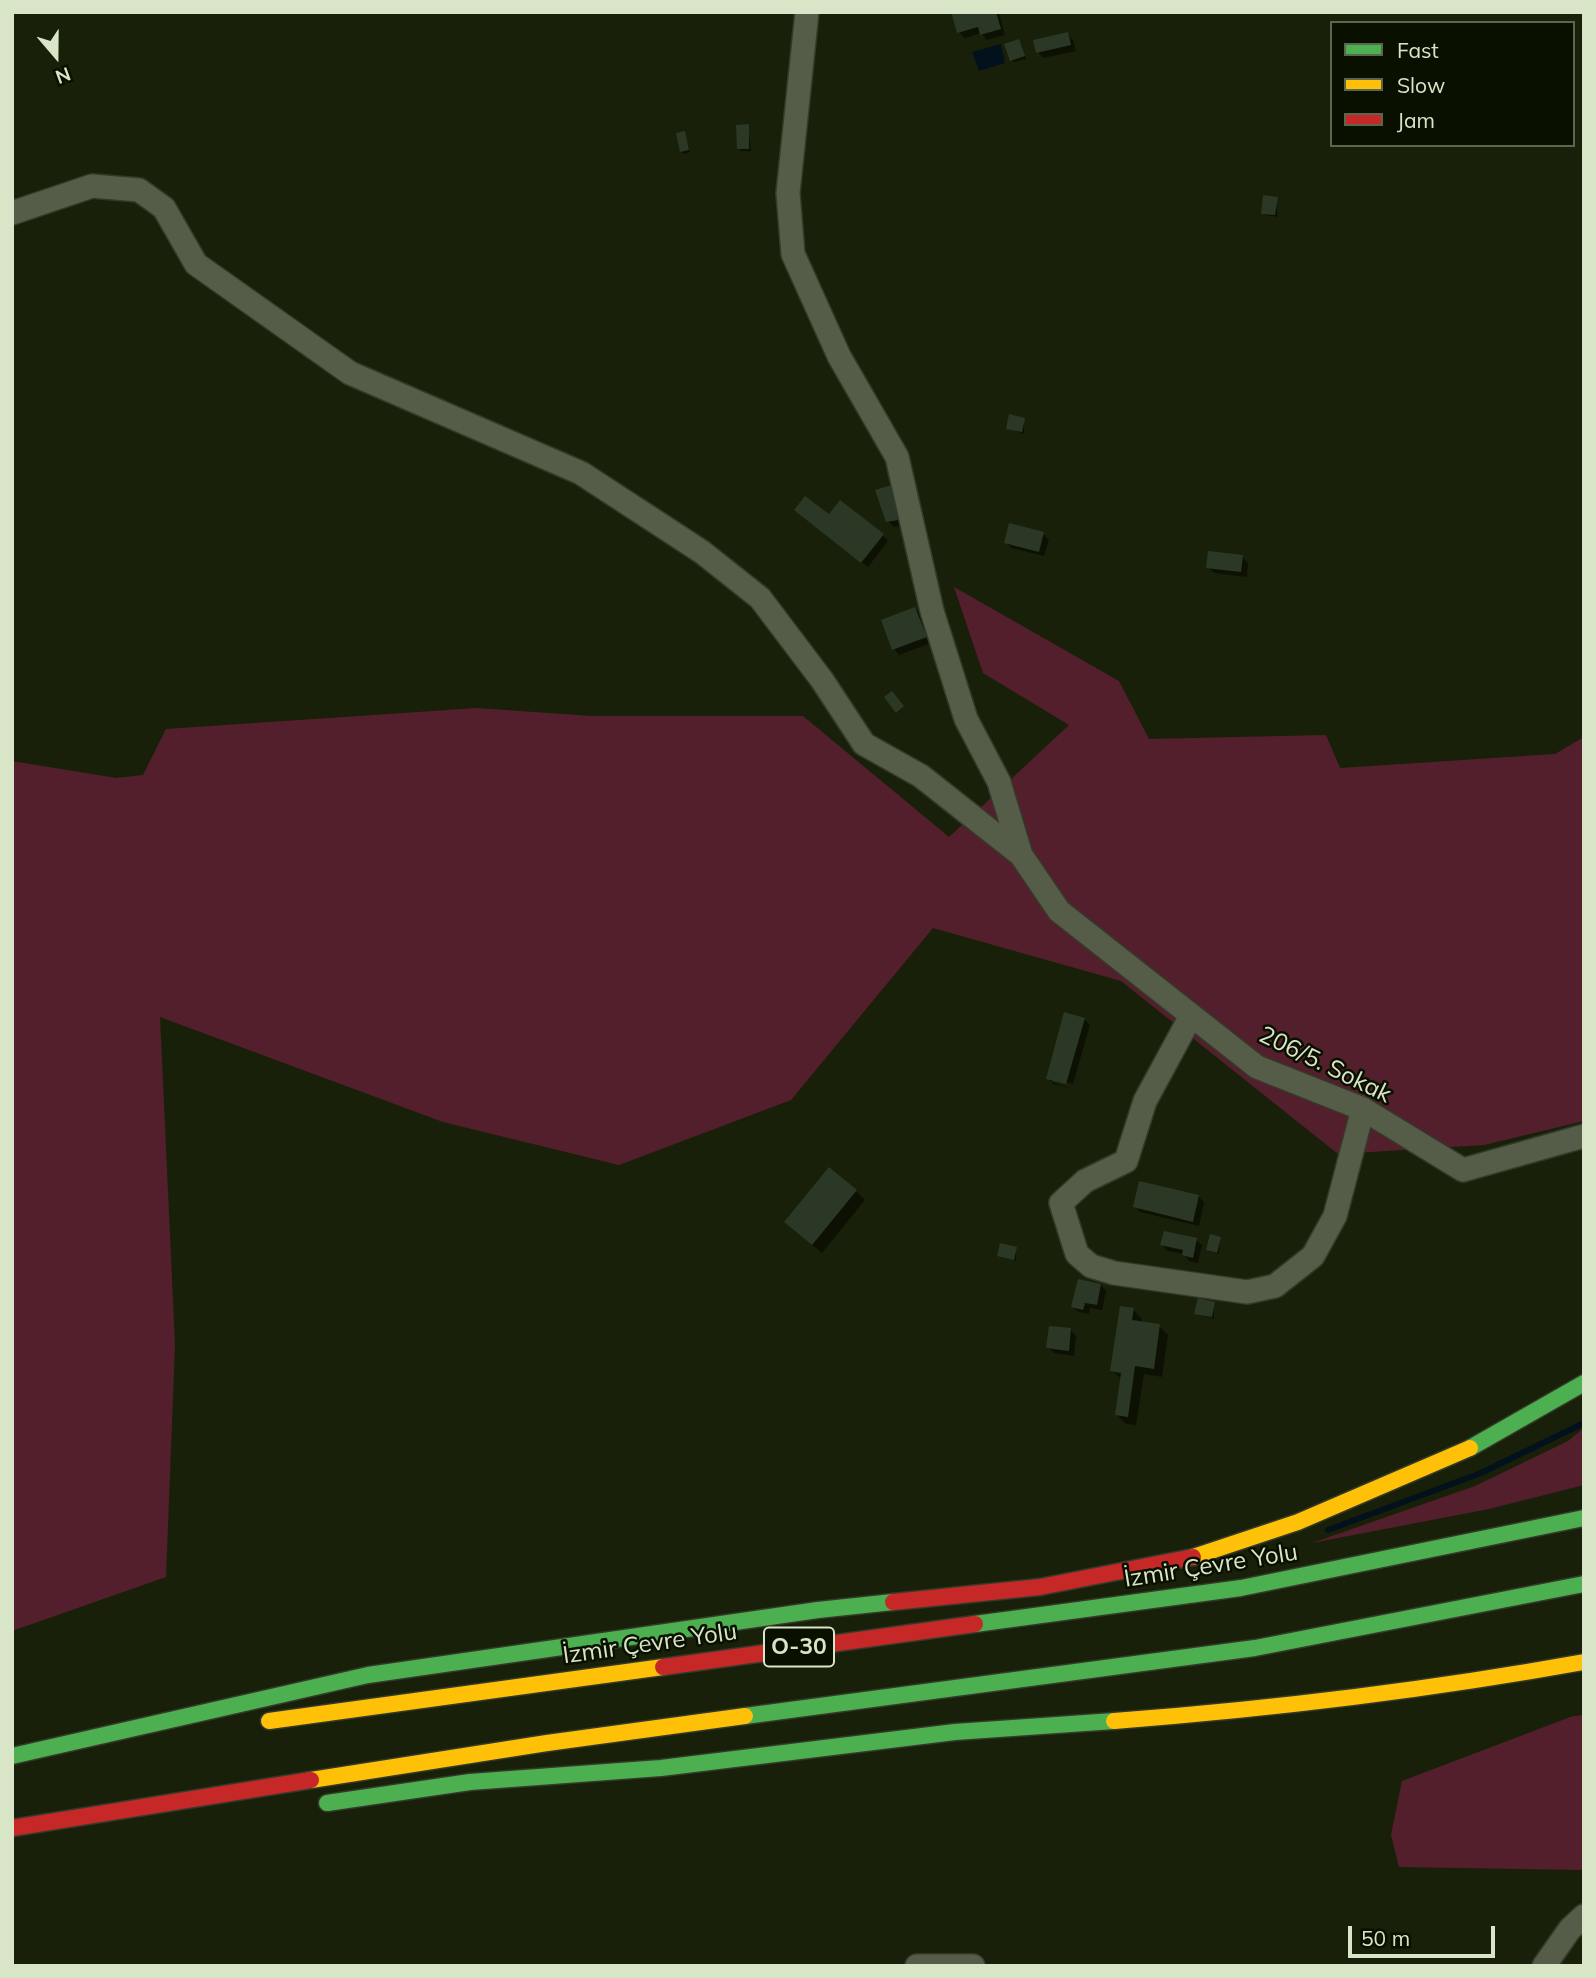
<!DOCTYPE html>
<meta charset="utf-8">
<style>
body{margin:0}
#map{position:relative;width:1596px;height:1978px;overflow:hidden;background:#192009;font-family:Mulish,sans-serif}
canvas{display:block}
.frame{position:absolute;inset:0;border:14px solid #d9e5c7;pointer-events:none}
.legend{position:absolute;left:1330px;top:21px;width:245px;height:126px;box-sizing:border-box;background:#091000;border:2px solid #5c6550;margin:0;padding:9px 12px;list-style:none;font-size:21px;color:#d9e5c7}
.legend li{display:flex;align-items:center;gap:14px;height:35px}
.legend b{width:35px;border:2px solid #5c6550}
.north{position:absolute;left:21px;top:21px;width:70px;height:70px;-webkit-text-stroke:5px #091000;paint-order:stroke;rotate:160deg;font-size:19px;font-weight:700;line-height:28px;text-align:center;color:#d9e5c7}
.north::after{content:'';display:block;margin:auto;width:24px;height:32px;background:#d9e5c7;clip-path:polygon(50% 0,100% 100%,50% 72%,0 100%)}
.scale{position:absolute;left:1348px;top:1926px;width:147px;height:32px;box-sizing:border-box;border:4px solid #d9e5c7;border-top:0;padding-left:9px;font-size:21px;line-height:24px;white-space:nowrap;color:#d9e5c7;-webkit-text-stroke:5px #091000;paint-order:stroke}
</style>
<div id="map">
<canvas width="1596" height="1978"></canvas>
<div class="frame"></div>
<ul class="legend">
<li><b style="height:9px;background:#4caf50"></b>Fast</li>
<li><b style="height:9px;background:#ffc107"></b>Slow</li>
<li><b style="height:9px;background:#c62828"></b>Jam</li>
</ul>
<div class="north">N</div>
<div class="scale">50 m</div>
</div>
<script>
const ctx = document.querySelector('canvas').getContext('2d');
ctx.lineJoin = 'round';
function fill(path, color) {
  ctx.fillStyle = color;
  ctx.fill(path, 'evenodd');
}
function strokePath(path, color, width, dash) {
  ctx.strokeStyle = color;
  ctx.lineWidth = width;
  ctx.lineCap = dash ? 'butt' : 'round';
  ctx.setLineDash(dash || []);
  ctx.stroke(path);
}
function drawText(font, color, halo, rows, align = 'center') {
  ctx.font = font + ' Mulish,sans-serif';
  ctx.lineWidth = 5;
  ctx.setLineDash([]);
  ctx.textBaseline = 'middle';
  ctx.strokeStyle = halo;
  ctx.fillStyle = color;
  for (const [text, x, y, turn = 0] of rows) {
    ctx.save();
    ctx.translate(x, y);
    ctx.rotate((+turn || 0) * Math.PI / 180);
    ctx.textAlign = isNaN(turn) ? turn : align;
    if (halo) ctx.strokeText(text, 0, 0);
    ctx.fillText(text, 0, 0);
    ctx.restore();
  }
}
const green = new Path2D(`
 M954,587L1119,681L1149,739L1326,735L1340,768L1555,754L1584,737V1121L1484,1145L1338,1154L1121,981L933,928L791,1100L619,1165L443,1122L160,1017L175,1344L166,1577L12,1631V761L116,778L143,775L166,729L477,708L591,716H803L949,837L1069,725L983,673Z
 M1584,1428V1485L1489,1509L1312,1543L1475,1486L1568,1441Z
 M1584,1715V1870L1399,1867L1391,1835L1402,1781L1573,1716Z`);
const water = new Path2D(`
 M1001,44L1005,63L979,71L972,52Z`);
const shadow = new Path2D(`
 M953,12H999L1005,35L987,40L981,33L965,38L959,32Z
 M1067,34L1073,40L1076,51L1043,58L1038,52Z
 M1019,41L1026,59L1014,62L1011,60Z
 M748,126L751,151H741L739,149Z
 M684,133L690,152L684,154L681,152Z
 M1277,199V217L1265,215L1262,213Z
 M1024,419V434L1008,428Z
 M892,487L898,493L903,525L894,527L888,521Z
 M802,516H829L883,535L888,541L868,567Z
 M1043,534L1049,540L1044,556L1011,548L1006,542Z
 M1242,557L1248,563L1247,577L1214,573L1208,567Z
 M915,609L921,614L931,643L899,655L894,649Z
 M1084,1019L1090,1025L1073,1084L1052,1079V1082L1072,1089L1053,1084L1048,1078Z
 M856,1191L865,1200L822,1253L795,1231Z
 M1199,1197L1204,1202L1199,1226L1140,1212L1135,1206Z
 M1220,1238L1219,1254L1210,1252L1208,1250Z
 M1196,1240L1202,1245L1198,1263L1189,1261L1184,1254L1168,1251L1162,1245Z
 M1016,1249V1261L999,1255Z
 M1101,1285L1106,1291L1102,1310L1090,1308L1089,1314L1079,1312L1073,1307Z
 M1214,1303V1319L1196,1313Z
 M1133,1309L1142,1319L1141,1323L1159,1326L1168,1335L1162,1377L1144,1374L1136,1425L1126,1424L1117,1415L1121,1379L1112,1370Z
 M1071,1330L1076,1336L1074,1356L1054,1353L1048,1347Z`);
const stream = new Path2D(`
 M1328,1530L1481,1473L1584,1423`);
const building = new Path2D(`
 M951,12H996L1001,29L980,35L978,27L957,33Z
 M1068,32L1071,45L1036,53L1033,40Z
 M1019,39L1025,56L1010,61L1004,44Z
 M749,124V149H737L736,125Z
 M685,131L689,150L680,152L676,133Z
 M1263,195L1278,197L1275,215L1261,214Z
 M1009,414L1025,418L1022,432L1006,429Z
 M892,485L898,520L886,522L875,490Z
 M805,496L829,514L840,500L884,534L861,563L794,510Z
 M1009,523L1044,532L1039,552L1004,543Z
 M1208,551L1243,555L1241,572L1206,568Z
 M915,607L927,637L892,650L881,620Z
 M892,691L904,706L896,713L884,697Z
 M1064,1012L1085,1018L1066,1084L1046,1079Z
 M829,1167L857,1190L812,1245L784,1222Z
 M1139,1181L1199,1195L1193,1222L1133,1207Z
 M1164,1231L1197,1238L1193,1258L1182,1255L1183,1250L1160,1245Z
 M1210,1234L1221,1237L1217,1253L1206,1250Z
 M1000,1243L1017,1247L1014,1260L997,1256Z
 M1078,1279L1101,1284L1097,1305L1085,1303L1083,1310L1071,1307Z
 M1198,1298L1215,1302L1212,1317L1194,1314Z
 M1120,1306L1134,1308L1132,1320L1160,1324L1154,1369L1135,1366L1128,1417L1115,1415L1121,1373L1110,1371Z
 M1049,1326L1071,1328L1069,1351L1046,1348Z`);
const street = new Path2D(`
 M807,12L788,193L793,254L839,356L897,457L932,611L966,719L999,782L1021,855
 M12,213L92,186L139,190L164,208L196,264L350,373L581,473L702,552L760,598L822,680L864,744L921,776L1021,855L1059,911L1257,1067L1363,1109L1463,1170L1584,1136
 M1191,1016L1145,1101L1126,1161L1085,1181L1061,1203L1077,1254L1091,1266L1114,1273L1247,1292L1275,1286L1313,1256L1335,1216L1363,1109
 M917,1966H973
 M1544,1966L1570,1929L1584,1916`);
const fast = new Path2D(`
 M1470,1448L1584,1383
 M975,1624L1241,1588L1584,1518
 M745,1716L1255,1648L1584,1584
 M12,1756L368,1675L818,1610L893,1602
 M327,1803L470,1782L661,1768L955,1732L1114,1721`);
const slow = new Path2D(`
 M1193,1557L1298,1522L1470,1448
 M269,1721L663,1667
 M1114,1721C1271,1709 1429,1690 1584,1662
 M311,1780L547,1743L745,1716`);
const jam = new Path2D(`
 M893,1602L1040,1587L1193,1557
 M663,1667L975,1624
 M12,1828L311,1780`);
const shields = [
 [799,1647,70]
];
const shieldNames = [
 ["O-30",799,1647]
];
const streetNames = [
 ["206/5. Sokak",1325,1065,26],
 ["İzmir Çevre Yolu",1211,1566,-9],
 ["İzmir Çevre Yolu",650,1644,-8]
];
fill(green, '#541f2c');
fill(water, '#03111c');
fill(shadow, '#0007');
strokePath(stream, '#03111c', 6);
fill(building, '#2c3826');
strokePath(street, '#343a2a', 26);
strokePath(fast, '#343a2a', 19);
strokePath(slow, '#343a2a', 19);
strokePath(jam, '#343a2a', 19);
strokePath(street, '#555c48', 23);
strokePath(fast, '#4caf50', 16);
strokePath(slow, '#ffc107', 16);
strokePath(jam, '#c62828', 16);
for (const [x, y, w] of shields) {
  const box = new Path2D();
  box.roundRect(x - w / 2, y - 19.5, w, 39, 5);
  ctx.fillStyle = '#091000';
  ctx.fill(box);
  strokePath(box, '#d9e5c7', 2);
}
drawText('bold 23px', '#d9e5c7', null, shieldNames);
drawText('24px', '#d9e5c7', '#091000', streetNames);
</script>
